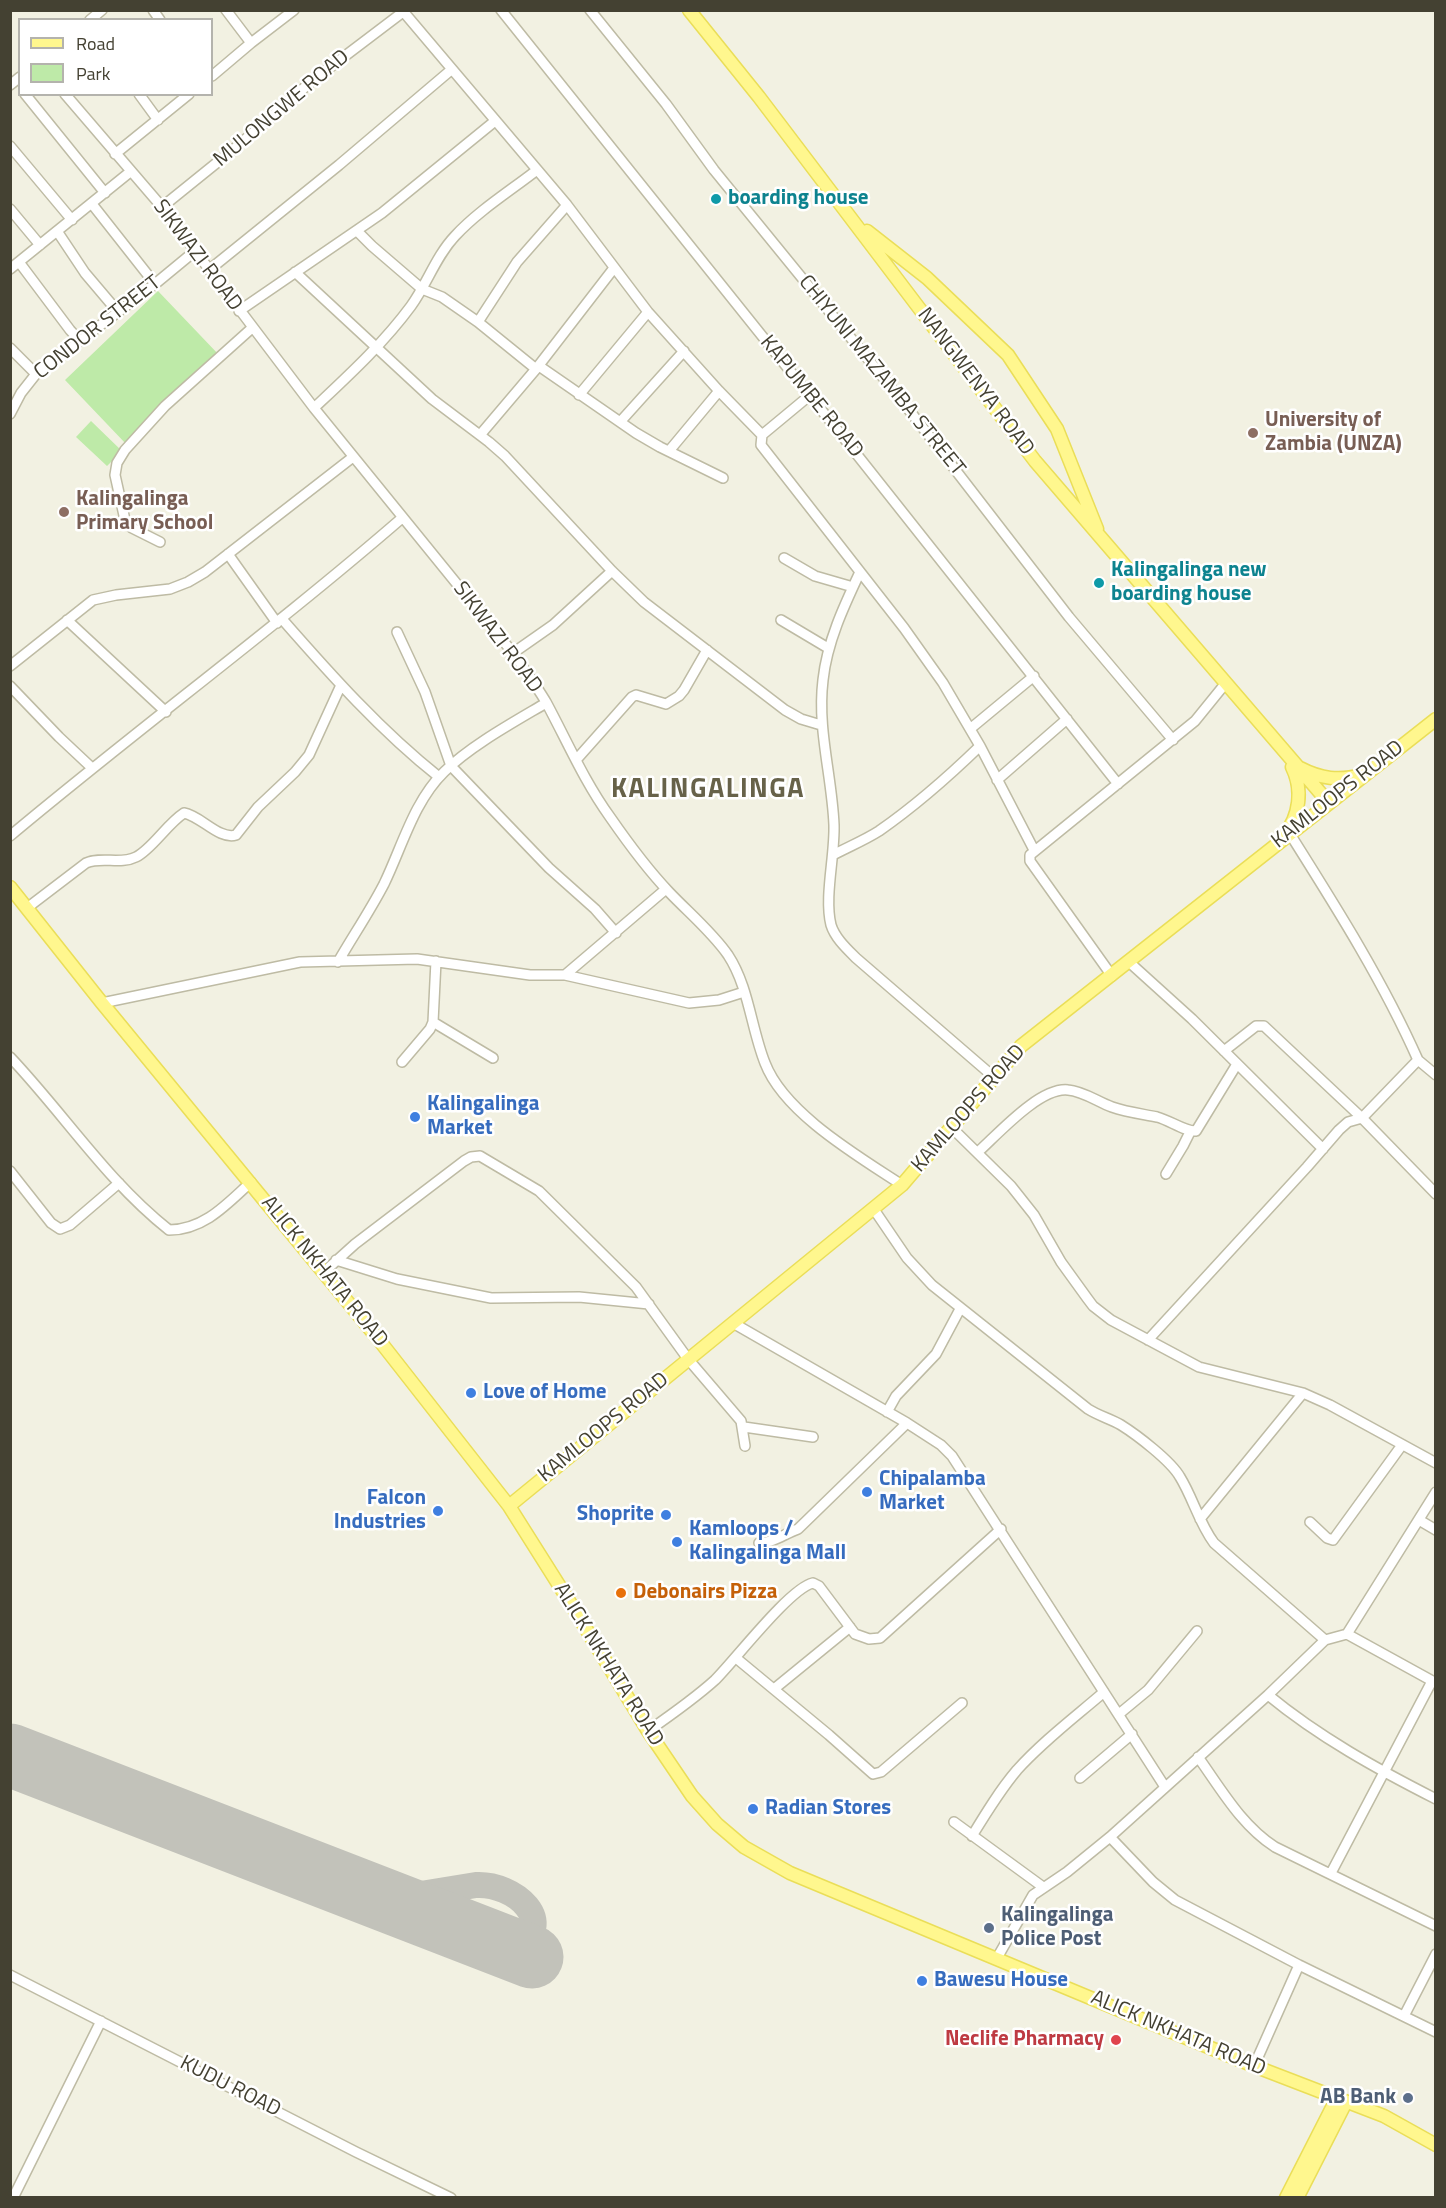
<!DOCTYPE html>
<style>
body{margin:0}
#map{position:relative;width:1446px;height:2208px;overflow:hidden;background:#f2f1e2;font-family:"Titillium Web",sans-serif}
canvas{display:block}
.frame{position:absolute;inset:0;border:12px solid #444132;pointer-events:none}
.legend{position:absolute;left:18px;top:18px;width:195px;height:78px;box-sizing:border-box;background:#fff;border:2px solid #b4b3ad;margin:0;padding:8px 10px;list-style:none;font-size:18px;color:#444132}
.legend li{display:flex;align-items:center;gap:12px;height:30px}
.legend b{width:30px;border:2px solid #b4b3ad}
</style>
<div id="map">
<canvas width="1446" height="2208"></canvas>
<div class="frame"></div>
<ul class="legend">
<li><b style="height:8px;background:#fff78e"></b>Road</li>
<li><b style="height:16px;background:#beeaa8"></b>Park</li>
</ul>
</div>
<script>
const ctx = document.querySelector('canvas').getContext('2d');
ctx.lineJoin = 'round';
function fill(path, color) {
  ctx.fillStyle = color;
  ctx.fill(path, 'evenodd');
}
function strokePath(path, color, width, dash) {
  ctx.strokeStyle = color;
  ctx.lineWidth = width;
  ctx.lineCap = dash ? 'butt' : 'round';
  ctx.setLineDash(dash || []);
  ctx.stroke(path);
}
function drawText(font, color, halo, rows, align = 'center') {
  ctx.font = font + ' "Titillium Web",sans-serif';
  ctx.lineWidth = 5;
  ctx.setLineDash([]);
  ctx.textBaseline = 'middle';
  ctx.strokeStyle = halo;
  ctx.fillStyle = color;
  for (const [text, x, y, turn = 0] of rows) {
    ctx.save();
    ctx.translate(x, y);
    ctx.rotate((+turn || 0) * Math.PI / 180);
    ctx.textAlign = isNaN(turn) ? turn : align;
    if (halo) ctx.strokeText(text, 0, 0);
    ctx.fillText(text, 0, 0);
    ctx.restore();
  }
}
const green = new Path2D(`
 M158,291L220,356L127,445L65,380Z
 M91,421L122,451L107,466L76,437Z`);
const taxiway = new Path2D(`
 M384,1900L476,1885C514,1883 560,1922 515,1950`);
const runway = new Path2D(`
 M10,1755L532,1957`);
const minor = new Path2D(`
 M153,10L160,20
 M226,10L251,43
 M402,10L567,205L648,312L719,391L762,435
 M501,10L843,437L1118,784
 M590,10L666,104L714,170L899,397L1069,617L1173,740
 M90,20L102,10
 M212,76L251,43L294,10
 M10,85L20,77
 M25,94L105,193
 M65,94L162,207L314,408L513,653C524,669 536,685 546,702C567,741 584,781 610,817C628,843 648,870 669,892C689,913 712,932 728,955C749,987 751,1028 765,1063C784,1113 858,1156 902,1185
 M139,94L158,120
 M10,146L72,220
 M115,154L189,94
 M92,204L155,284
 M162,207L240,144L312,81L403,12
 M10,209L40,245
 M57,231L85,273L118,312
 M357,231L372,246L422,289L442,297L478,322L536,369
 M19,262L70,330L80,341
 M10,269L130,172
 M209,270L339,165L451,70
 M295,272L432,399L489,442L505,456L612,571L644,602L785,710L801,719L821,725
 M239,311L382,213L495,121
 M478,322L517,262L567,205
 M10,348L36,374
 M539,366L636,433L660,447L723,478
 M579,395L648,312
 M809,396L762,435L761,445L904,628L943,683L980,746L1034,850
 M314,408C348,376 383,344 411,306C427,284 436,256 455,236C478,211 510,191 537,170
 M10,414L21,393L36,374L155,284L195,251
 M620,422L684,351
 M480,435L536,369L614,268
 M669,451L719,391
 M160,542L132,528L125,520L115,475L117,463L125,450L165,406L252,328
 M228,554L277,623
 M784,558L815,576L853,587
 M860,572C844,606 827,642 823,680C817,729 832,776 834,825C835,856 824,897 831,925C835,938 847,949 856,958L995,1078
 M282,619C331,675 381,731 439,777
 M67,620L166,712
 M781,620L828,648
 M397,632L425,692L451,766L549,868L595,909L616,933
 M513,653L553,625L612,571
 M10,666L93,600L116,595L170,589L188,582L205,572L353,457
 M10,686L59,737L92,768
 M970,729L1034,676
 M576,760L632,697L636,695L666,704L679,696L684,690L707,650
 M997,780L1067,719
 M10,836C139,728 275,628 402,518
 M833,855C848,847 865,840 879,831C915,806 948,777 980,746
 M27,908L86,863C102,856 120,865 136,857C152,849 167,824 184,813C201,816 219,840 236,835L258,807L295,772L309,755L341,685
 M338,962C353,936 370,911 384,884C402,847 414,801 444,772C470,746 514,722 546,703
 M1129,962L1192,1019L1323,1149
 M565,975L666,889
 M1112,976L1030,861V855L1195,721L1225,684
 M102,1003L300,962L417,959L530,975H565L689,1003L719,1000L744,992
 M433,1022L493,1058
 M1224,1051L1256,1026H1264L1362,1118L1436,1194
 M10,1057C64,1114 107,1181 169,1230C204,1230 227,1204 251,1182
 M1418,1060L1436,1075
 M402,1062L430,1029L433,1022L436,961
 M952,1128L1011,1186L1034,1215L1061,1262L1087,1298L1093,1306L1111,1320L1199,1367L1303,1393L1330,1405L1436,1463
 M978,1152C999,1133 1040,1087 1068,1090C1083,1091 1098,1102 1112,1107C1126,1112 1142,1114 1157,1117C1169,1120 1186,1132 1196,1131L1237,1064
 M10,1171L51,1223L60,1229L70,1225L119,1183
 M1166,1174L1183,1146L1190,1132
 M873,1208L907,1258L932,1285L1088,1409C1099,1416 1111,1419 1121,1425C1137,1435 1171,1461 1180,1477C1193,1498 1199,1523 1214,1543L1325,1640
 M336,1260L397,1279L491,1298L579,1297L649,1304
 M324,1272L355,1244L464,1161L471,1157L480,1156L539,1191L636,1287L688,1359L741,1421L745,1446
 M733,1323L907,1423L941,1445L952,1456L1165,1787
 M1148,1340L1307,1167L1339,1130L1348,1122L1362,1118L1418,1060C1383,981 1336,907 1290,834
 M887,1412L896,1396L936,1354L960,1309
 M744,1427L813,1437
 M1200,1519L1303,1393
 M1419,1520L1436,1530
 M1310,1522L1327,1538L1333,1540L1402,1445
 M759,1543C773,1543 784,1534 798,1529L907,1423
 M1347,1634L1436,1683
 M736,1658L829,1735L873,1774L881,1772L962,1703
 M774,1689L850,1627
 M1268,1695C1319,1737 1377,1769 1436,1799
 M1119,1714L1148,1690L1197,1631
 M648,1731C671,1715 694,1699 715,1680C736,1659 790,1588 813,1583L819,1586L855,1634L869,1639L880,1638L1001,1529
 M1198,1757C1221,1789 1241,1825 1275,1847L1436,1926
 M1080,1778L1132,1734
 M954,1822L1043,1887
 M972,1836C986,1813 1000,1790 1017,1770C1043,1741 1075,1717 1104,1692
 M1110,1837L1153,1882L1175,1900L1299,1965L1436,2032
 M1331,1873L1432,1681
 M997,1958L1033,1895L1067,1872L1110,1837L1268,1695L1325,1640L1347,1634L1436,1492
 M10,1975L356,2152L451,2198
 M1404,2016L1436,1954
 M1254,2066L1299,1965
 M13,2198L101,2021`);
const major = new Path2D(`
 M689,10L759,97L1035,461L1329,803
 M867,231L927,278L1008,355L1057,429L1097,529
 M1300,768C1321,779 1339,781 1362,775
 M1284,835C1300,816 1303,789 1292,767
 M10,887L102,1003L379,1340L509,1506L574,1609L648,1731L692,1796L717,1824L744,1847L790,1873L1254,2066L1384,2116L1436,2145
 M509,1506L902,1185L1021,1046L1436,719
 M1286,2198L1337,2098
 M1297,2198L1346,2102`);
const markers = [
 [716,199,6,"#0f9aa8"],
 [1253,433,6,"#8d6e63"],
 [64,512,6,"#8d6e63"],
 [1099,583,6,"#0f9aa8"],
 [415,1117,6,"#3f7fe0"],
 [471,1393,6,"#3f7fe0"],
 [867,1492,6,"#3f7fe0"],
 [438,1511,6,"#3f7fe0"],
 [666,1515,6,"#3f7fe0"],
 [677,1542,6,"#3f7fe0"],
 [621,1593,6,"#e8710a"],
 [753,1809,6,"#3f7fe0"],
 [989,1928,6,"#5c6f8a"],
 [922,1981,6,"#3f7fe0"],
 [1116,2040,6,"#e0444e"],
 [1408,2098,6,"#5c6f8a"]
];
const streetNames = [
 ["MULONGWE ROAD",282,109,-40],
 ["SIKWAZI ROAD",197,256,53],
 ["CONDOR STREET",98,328,-38],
 ["CHIYUNI MAZAMBA STREET",881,376,51],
 ["NANGWENYA ROAD",975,382,53],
 ["KAPUMBE ROAD",811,397,51],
 ["SIKWAZI ROAD",497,638,53],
 ["KAMLOOPS ROAD",1338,795,-38],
 ["KAMLOOPS ROAD",969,1109,-49],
 ["ALICK NKHATA ROAD",324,1272,51],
 ["KAMLOOPS ROAD",604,1428,-39],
 ["ALICK NKHATA ROAD",608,1665,58],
 ["ALICK NKHATA ROAD",1178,2034,23],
 ["KUDU ROAD",230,2087,27]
];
const cultureNames = [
 ["boarding house",728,199],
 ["Kalingalinga new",1111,571],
 ["boarding house",1111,595]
];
const educationNames = [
 ["University of",1265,421],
 ["Zambia (UNZA)",1265,445],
 ["Kalingalinga",76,500],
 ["Primary School",76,524]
];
const shopNames = [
 ["Kalingalinga",427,1105],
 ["Market",427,1129],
 ["Love of Home",483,1393],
 ["Chipalamba",879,1480],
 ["Market",879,1504],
 ["Falcon",426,1499,"right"],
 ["Industries",426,1523,"right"],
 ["Shoprite",654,1515,"right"],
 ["Kamloops /",689,1530],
 ["Kalingalinga Mall",689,1554],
 ["Radian Stores",765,1809],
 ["Bawesu House",934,1981]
];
const foodNames = [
 ["Debonairs Pizza",633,1593]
];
const serviceNames = [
 ["Kalingalinga",1001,1916],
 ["Police Post",1001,1940],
 ["AB Bank",1396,2098,"right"]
];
const healthNames = [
 ["Neclife Pharmacy",1104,2040]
];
const districtNames = [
 ["KALINGALINGA",708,790]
];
fill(green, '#beeaa8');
strokePath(taxiway, '#c2c2ba', 26);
strokePath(runway, '#c2c2ba', 63);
strokePath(minor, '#bebba4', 12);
strokePath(major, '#eade58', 15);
strokePath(minor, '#fff', 9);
strokePath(major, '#fff78e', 12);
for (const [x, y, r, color] of markers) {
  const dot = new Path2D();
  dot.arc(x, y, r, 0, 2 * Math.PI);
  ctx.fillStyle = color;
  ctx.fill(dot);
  strokePath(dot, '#fff', 2);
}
drawText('21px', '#444132', '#fff', streetNames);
drawText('bold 21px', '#0d838f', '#fff', cultureNames, 'left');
drawText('bold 21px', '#785e54', '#fff', educationNames, 'left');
drawText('bold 21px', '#366cbe', '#fff', shopNames, 'left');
drawText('bold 21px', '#c56008', '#fff', foodNames, 'left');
drawText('bold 21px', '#4e5e75', '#fff', serviceNames, 'left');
drawText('bold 21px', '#be3a42', '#fff', healthNames, 'right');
ctx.letterSpacing = '1.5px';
drawText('bold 27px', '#676249', '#fff', districtNames);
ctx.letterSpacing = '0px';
</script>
